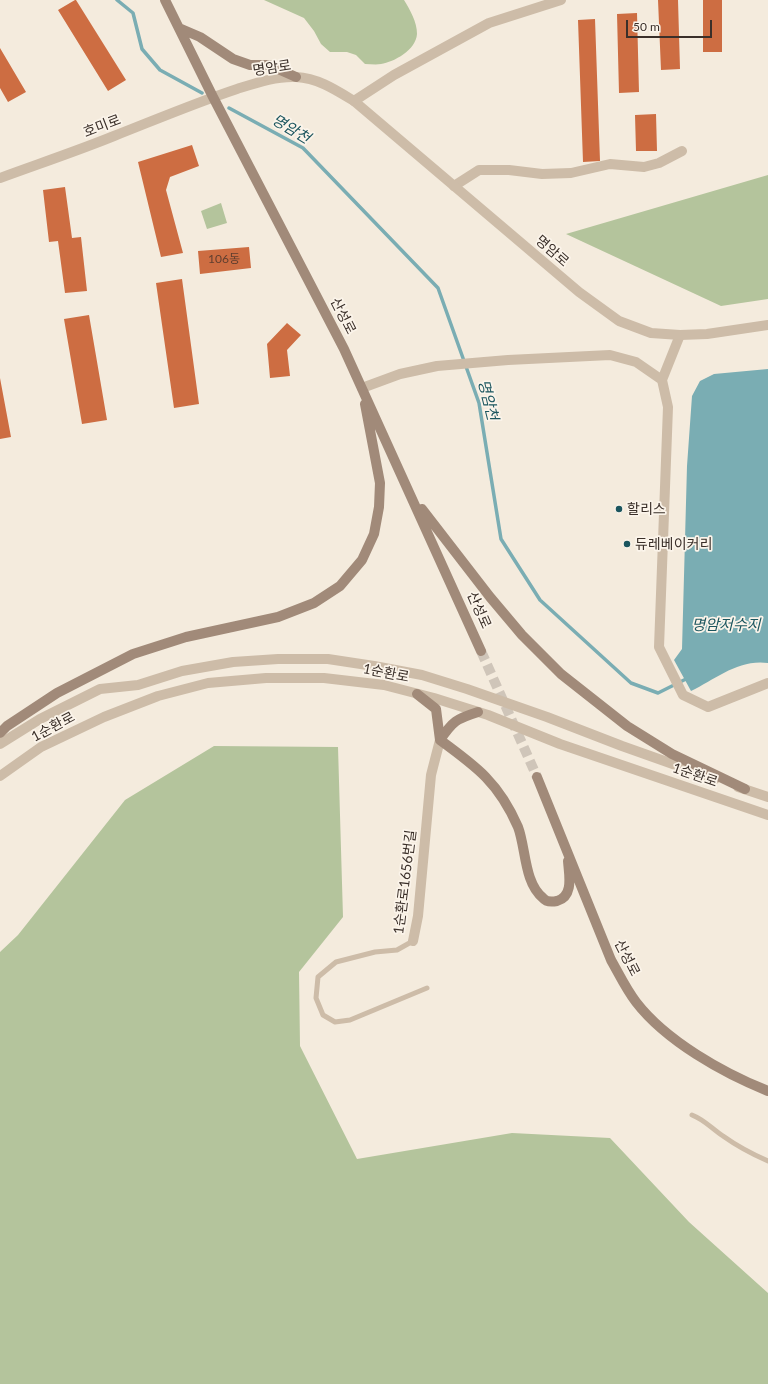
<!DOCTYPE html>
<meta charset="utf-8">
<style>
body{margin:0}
#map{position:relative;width:768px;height:1384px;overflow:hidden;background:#f4ebdd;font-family:Lato,sans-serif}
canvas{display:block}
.scale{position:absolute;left:626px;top:20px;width:86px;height:18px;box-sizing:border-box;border:2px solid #3a2f29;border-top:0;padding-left:5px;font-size:12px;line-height:14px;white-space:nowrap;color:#3a2f29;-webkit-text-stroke:3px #fbf4ea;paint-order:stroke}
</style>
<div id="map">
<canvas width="768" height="1384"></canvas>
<div class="scale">50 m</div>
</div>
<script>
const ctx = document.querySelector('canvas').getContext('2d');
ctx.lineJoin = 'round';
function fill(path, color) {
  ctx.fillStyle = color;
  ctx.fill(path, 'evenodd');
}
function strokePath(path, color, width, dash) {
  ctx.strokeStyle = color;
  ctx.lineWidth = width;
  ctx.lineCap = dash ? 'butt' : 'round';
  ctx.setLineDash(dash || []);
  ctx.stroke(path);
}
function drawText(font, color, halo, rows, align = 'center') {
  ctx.font = font + ' Lato,"Noto Sans KR",sans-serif';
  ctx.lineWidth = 3.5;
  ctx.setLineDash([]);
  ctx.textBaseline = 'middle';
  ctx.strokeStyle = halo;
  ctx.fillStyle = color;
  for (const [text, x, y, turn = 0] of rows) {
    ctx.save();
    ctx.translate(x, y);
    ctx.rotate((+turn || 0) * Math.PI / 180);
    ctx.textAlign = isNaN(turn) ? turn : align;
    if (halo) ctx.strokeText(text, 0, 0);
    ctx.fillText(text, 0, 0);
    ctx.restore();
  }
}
const green = new Path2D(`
 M264,0H404C410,10 417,22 417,34C416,50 394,62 381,64C376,65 370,64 365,64L356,55L347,52H330L321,44L314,31L304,18Z
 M768,175V299L721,306L566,234Z
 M221,203L227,223L207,229L201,211Z
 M214,746L338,747L343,917L299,972L300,1046L357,1159L512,1133L610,1138L689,1222L768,1293V1384H0V952L18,935L125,800Z`);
const water = new Path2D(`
 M768,369V663C738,659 716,679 691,691L674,660L682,649L687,466L692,396L700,381L714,374Z`);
const stream = new Path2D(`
 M117,0L133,13L142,49L160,70L202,93
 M229,108L303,148L438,288L479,403L501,539L540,600L631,683L658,693L688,678`);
const building = new Path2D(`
 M75,0H76L126,80L108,91L58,10Z
 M658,0H678L680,69L661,70Z
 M703,0H722V52H703Z
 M637,13L639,92L619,93L617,14Z
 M595,19L600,161L583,162L578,20Z
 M0,48L26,92L8,102L0,88Z
 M656,114L657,151H636L635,115Z
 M192,145L199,166L170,177L166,190L183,253L161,257L138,162Z
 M65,187L72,238L81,237L87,291L65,293L58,241L49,242L43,190Z
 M249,247L251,268L200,274L198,251Z
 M182,279L199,404L174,408L156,283Z
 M89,315L107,420L82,424L64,319Z
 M287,323L301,335L287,350L290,376L270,378L267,344Z
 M0,378L11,437L0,439Z`);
const secondaryTunnel = new Path2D(`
 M481,651L537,777`);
const service = new Path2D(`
 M413,941L397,950L375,952L336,962L318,977L316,998L323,1015L335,1022L350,1020L427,988
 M692,1115C705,1120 712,1129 723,1136C737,1146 752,1154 768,1161`);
const minor = new Path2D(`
 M354,101L394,75L489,23L561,0
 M454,186L479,170H509L542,174L571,173L610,164L644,167L659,163L682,151
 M662,380L668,407L659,647L683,695L708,707L768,683
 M362,388L400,374L437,366L508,360L610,355L636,362L662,380L680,335
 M413,941L418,916L431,775L440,740`);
const tertiary = new Path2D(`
 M0,178C38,164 77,151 114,136C155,120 195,103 237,89C256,83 276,76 296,77C318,78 336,90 354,101L579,292L619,321L651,333L680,335L707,334L768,325
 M0,744L40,719L100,689L138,685L182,671L233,662L278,659H328L374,666L422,675L467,689L547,717L622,746L715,779
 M0,776L41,747L104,717L158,696L208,683L266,678H324L384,685L434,698L488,715L560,744L768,815
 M738,787L768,797`);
const secondary = new Path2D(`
 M165,0L213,97L344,349L481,651
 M179,28L200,37L233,59L250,65H269L296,77
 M422,509L490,597L522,635L561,674L627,726L672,754L745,789
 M417,694L436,709L440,740C477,767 499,783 518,827C526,848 524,883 543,898C546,902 552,902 557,901C574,896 569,875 568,861
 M0,733L7,726L57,693L133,654L186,637L278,617L314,603L340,586L362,560L374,534L379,507L380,483L365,404
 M440,740C453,721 456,719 478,712
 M537,777L611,960C619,974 626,989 636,1002C666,1041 723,1073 768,1091`);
const markers = [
 [619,509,4,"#1b555e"],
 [627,544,4,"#1b555e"]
];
const numberNames = [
 ["106동",224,259]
];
const streetNames = [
 ["명암로",272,68,-9],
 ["호미로",102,126,-21],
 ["명암로",552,251,41],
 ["산성로",343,316,63],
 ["산성로",479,610,66],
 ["1순환로",386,673,11],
 ["1순환로",53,727,-28],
 ["1순환로",695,775,19],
 ["1순환로1656번길",405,882,-83],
 ["산성로",627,958,63]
];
const poiNames = [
 ["할리스",627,509],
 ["듀레베이커리",635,544]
];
const waterNames = [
 ["명암천",291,129,31],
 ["명암천",488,400,76],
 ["명암저수지",726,625]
];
fill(green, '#b4c49c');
fill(water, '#7aadb3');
strokePath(stream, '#7aadb3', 3.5);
fill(building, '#cd6d42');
strokePath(secondaryTunnel, '#cfc5b9', 10, [10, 5]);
strokePath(service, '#cdbca8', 5);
strokePath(minor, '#cdbca8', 10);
strokePath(tertiary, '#cdbca8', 10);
strokePath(secondary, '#a18a79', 10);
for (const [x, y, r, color] of markers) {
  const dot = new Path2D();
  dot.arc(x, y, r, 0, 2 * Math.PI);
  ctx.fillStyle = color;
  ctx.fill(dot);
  strokePath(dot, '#fbf4ea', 1.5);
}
drawText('12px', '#5f3e2f', null, numberNames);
drawText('14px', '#3a2f29', '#fbf4ea', streetNames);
drawText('14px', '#3a2f29', '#fbf4ea', poiNames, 'left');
drawText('italic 15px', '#1b555e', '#fbf4ea', waterNames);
</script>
